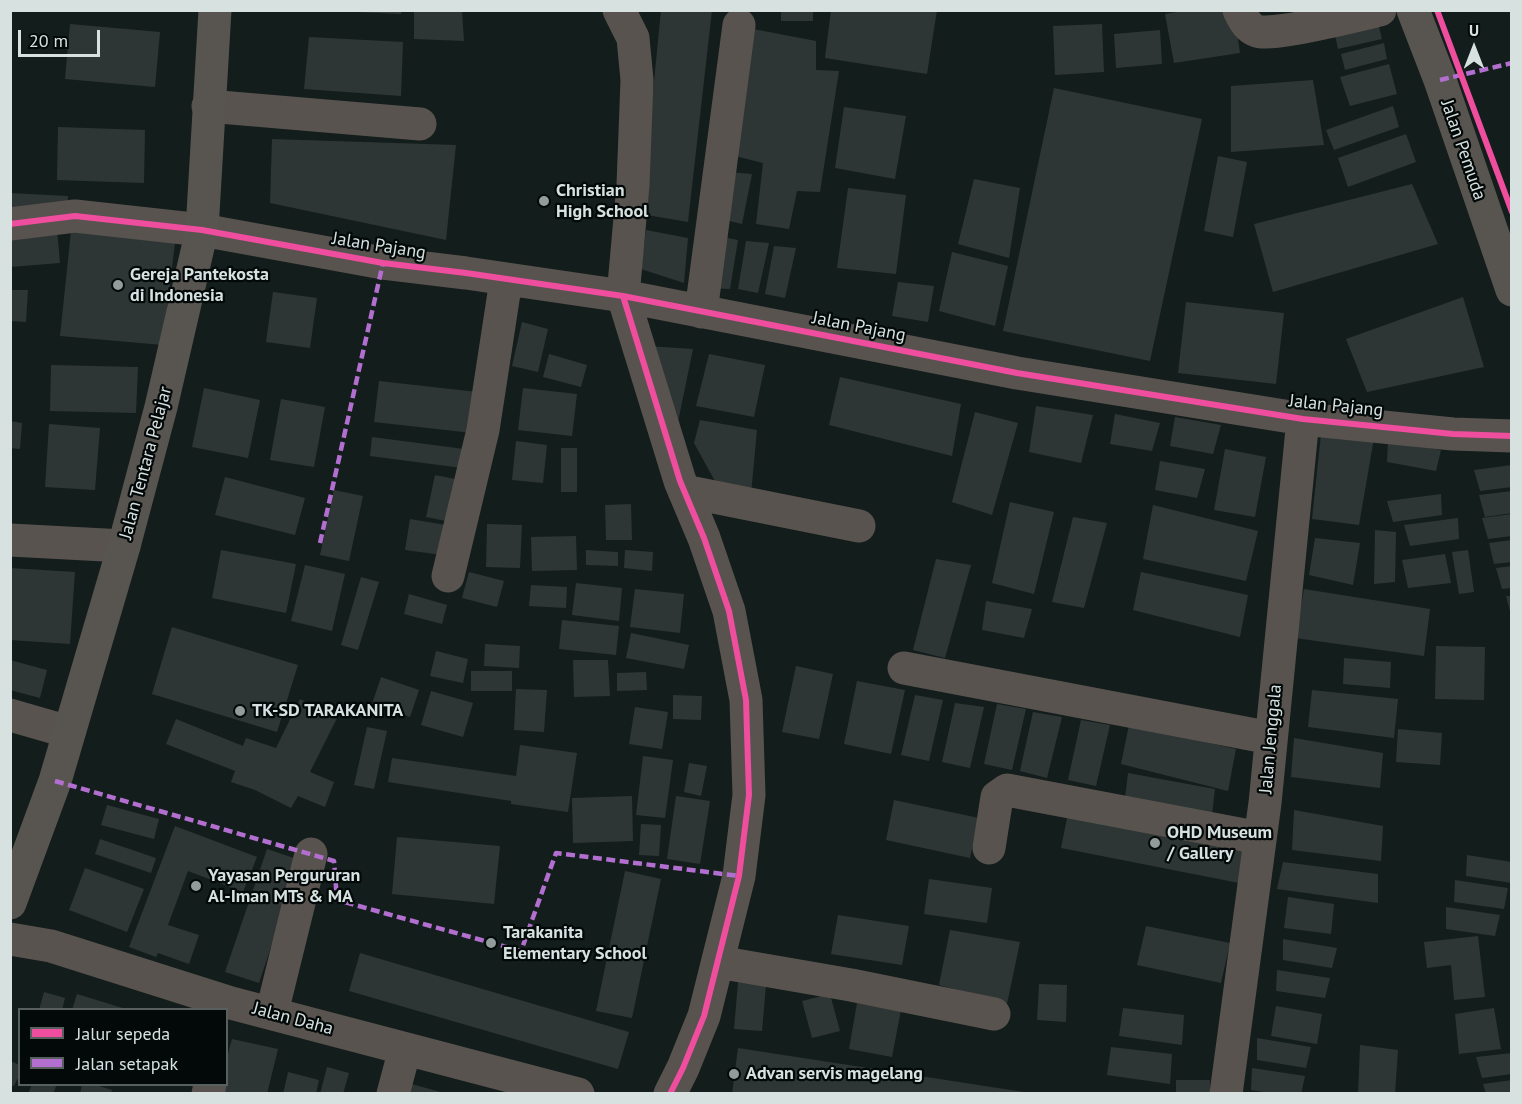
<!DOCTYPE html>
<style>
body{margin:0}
#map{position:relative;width:1522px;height:1104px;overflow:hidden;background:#131d1c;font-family:"PT Sans",sans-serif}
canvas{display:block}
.frame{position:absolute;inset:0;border:12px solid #d6e1e0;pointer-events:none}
.legend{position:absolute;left:18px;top:1008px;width:210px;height:78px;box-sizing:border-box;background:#030909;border:2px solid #575f5f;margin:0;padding:8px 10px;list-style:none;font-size:18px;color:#d6e1e0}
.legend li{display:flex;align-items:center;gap:12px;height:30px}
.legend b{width:30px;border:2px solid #575f5f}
.north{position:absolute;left:1444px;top:18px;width:60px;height:60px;-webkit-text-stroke:4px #030909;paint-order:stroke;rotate:0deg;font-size:16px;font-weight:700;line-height:24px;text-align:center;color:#d6e1e0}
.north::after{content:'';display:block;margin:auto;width:21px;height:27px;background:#d6e1e0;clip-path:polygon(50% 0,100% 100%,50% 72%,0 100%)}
.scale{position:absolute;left:18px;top:30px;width:82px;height:27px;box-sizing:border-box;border:3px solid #d6e1e0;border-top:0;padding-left:8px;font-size:18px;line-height:21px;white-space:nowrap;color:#d6e1e0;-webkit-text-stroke:4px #030909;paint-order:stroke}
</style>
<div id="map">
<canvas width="1522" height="1104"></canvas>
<div class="frame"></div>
<ul class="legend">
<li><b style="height:8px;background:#ef4d9e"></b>Jalur sepeda</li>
<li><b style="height:8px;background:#b36fd0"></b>Jalan setapak</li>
</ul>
<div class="north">U</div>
<div class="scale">20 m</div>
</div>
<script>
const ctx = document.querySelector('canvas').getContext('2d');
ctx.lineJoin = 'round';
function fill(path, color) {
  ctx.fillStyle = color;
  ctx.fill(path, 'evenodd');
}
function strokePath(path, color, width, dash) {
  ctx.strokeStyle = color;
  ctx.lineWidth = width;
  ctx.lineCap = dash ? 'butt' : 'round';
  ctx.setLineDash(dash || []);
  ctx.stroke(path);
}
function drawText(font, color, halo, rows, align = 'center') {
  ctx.font = font + ' "PT Sans",sans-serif';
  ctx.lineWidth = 4.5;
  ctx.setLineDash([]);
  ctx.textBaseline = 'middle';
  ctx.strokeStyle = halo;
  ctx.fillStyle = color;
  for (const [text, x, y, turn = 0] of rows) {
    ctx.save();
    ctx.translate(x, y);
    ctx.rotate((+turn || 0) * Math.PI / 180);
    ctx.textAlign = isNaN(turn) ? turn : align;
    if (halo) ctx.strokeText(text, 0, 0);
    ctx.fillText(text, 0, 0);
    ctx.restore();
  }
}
const building = new Path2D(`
 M356,10H401V14L356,12Z
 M414,10L462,11L464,41L414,39Z
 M661,10H712L688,222L641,214Z
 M781,10H813V21H781Z
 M831,10H937L927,74L825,58Z
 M1189,10H1234L1240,53L1174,63L1165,14Z
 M1378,23L1382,39L1338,49L1334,30Z
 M70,24L160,32L155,87L65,79Z
 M1102,24L1104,72L1055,75L1053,26Z
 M748,28L816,41V70L839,71L820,192L797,191L789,229L756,224L763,163L731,155Z
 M1160,30L1162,64L1116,68L1114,34Z
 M309,37L403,42L401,96L304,89Z
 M1384,43L1387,59L1345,70L1341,54Z
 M1389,64L1397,94L1350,106L1340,77Z
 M1313,80L1324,145L1231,152V86Z
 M1054,88L1202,119L1150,361L1003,331Z
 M1393,106L1399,127L1334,150L1326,130Z
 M844,107L906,116L895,179L835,168Z
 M58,127L145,130L144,183L57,180Z
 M1406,134L1416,162L1348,187L1338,158Z
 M272,139L456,145L446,240L270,203Z
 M1218,156L1247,162L1233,237L1204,231Z
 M730,172L752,174L742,224L721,219Z
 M974,179L1020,188L1009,258L958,244Z
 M1412,184L1438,244L1273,292L1254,224Z
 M848,188L906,195L896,274L837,268Z
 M10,193L68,196L67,215L10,212Z
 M57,229L60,263L10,267V233Z
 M646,230L688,238L684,283L641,269Z
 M71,231L176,234L163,345L60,336Z
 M717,236L738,240L730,289L710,288Z
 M746,241L769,243L758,293L738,289Z
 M774,246L796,248L785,298L765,294Z
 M952,252L1008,266L995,326L939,311Z
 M898,282L934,286L928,322L892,316Z
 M10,290H28L26,322L10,321Z
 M273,292L317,298L310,348L266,342Z
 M1463,297L1484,367L1367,392L1346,339Z
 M1186,302L1284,313L1276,384L1178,373Z
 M522,322L548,329L538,372L512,366Z
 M647,346L693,349L678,422Z
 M549,354L587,365L581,387L543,377Z
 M709,354L765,365L754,417L696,406Z
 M51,365L138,367L136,413L50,411Z
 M840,377L961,404L952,456L829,425Z
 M379,381L486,393L481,434L374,422Z
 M204,388L260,400L248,458L192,447Z
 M523,388L577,394L572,436L518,430Z
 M281,399L325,407L314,467L270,460Z
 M1036,406L1093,415L1081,463L1029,452Z
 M975,412L1018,423L992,515L952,502Z
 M1115,414L1160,423L1152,451L1110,444Z
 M1175,417L1221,425L1213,454L1170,446Z
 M700,420L757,430L751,494H722L694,443Z
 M10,421L22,423L20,449L10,448Z
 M49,424L100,428L95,490L45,487Z
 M1321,434L1374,438L1359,525L1312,519Z
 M372,437L464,449L462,468L370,456Z
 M516,441L547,445L543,483L512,480Z
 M1388,441L1441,450L1436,471L1387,462Z
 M561,448H577V492H561Z
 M1225,449L1266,457L1255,517L1214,510Z
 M1160,461L1205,469L1197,498L1155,490Z
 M1512,465V487L1480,491L1474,470Z
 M435,475L455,479L446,521L426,517Z
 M225,477L305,498L295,535L215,515Z
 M334,490L363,496L349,561L320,555Z
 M1512,491V513L1485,517L1479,495Z
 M1441,494L1442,515L1393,522L1387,501Z
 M1010,502L1054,512L1034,594L992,583Z
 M631,504L632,540H606L605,505Z
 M1153,505L1258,531L1246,581L1143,559Z
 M1512,514V536L1488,539L1482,518Z
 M1073,517L1107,523L1084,608L1052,602Z
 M1458,518L1459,539L1410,546L1404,525Z
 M410,519L446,525L442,555L405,550Z
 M487,524L522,525L520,568L486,567Z
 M1375,530L1396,532L1395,582L1374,584Z
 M576,536L577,570L532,571L531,537Z
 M1315,538L1360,543L1353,585L1309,575Z
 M1512,540V562L1494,564L1489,543Z
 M221,550L296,564L286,613L212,598Z
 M586,550L618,552V566L586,565Z
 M625,550L653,552L652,571L624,568Z
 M1468,550L1474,592L1459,594L1452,552Z
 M1445,554L1451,583L1408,588L1402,560Z
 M936,559L971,565L945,658L913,650Z
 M305,565L345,574L332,631L291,621Z
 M1512,566V588L1502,589L1496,568Z
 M10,568L75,572L70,644L10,640Z
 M469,572L504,581L497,607L462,598Z
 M1141,572L1248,595L1240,637L1133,610Z
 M361,577L379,582L358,650L341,645Z
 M576,583L622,588L619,621L572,615Z
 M531,585L567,587L566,608L529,606Z
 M635,589L684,594L680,633L630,627Z
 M1304,589L1430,609L1424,656L1295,638Z
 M409,594L447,605L442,624L404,614Z
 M1506,596H1512V615H1511Z
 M986,601L1032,609L1024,638L982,630Z
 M562,620L619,626L616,655L559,649Z
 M172,627L298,665L277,732L152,694Z
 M631,633L689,645L684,669L626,658Z
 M485,644L520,646L519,668L484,666Z
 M1436,646L1485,647L1484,700L1435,699Z
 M436,651L468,659L463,683L430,676Z
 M1344,658L1391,662L1390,688L1343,684Z
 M10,660L47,670L40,698L10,690Z
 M573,660H608L610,696L574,697Z
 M796,666L833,674L819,739L782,732Z
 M471,671H512V691H471Z
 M646,672L647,690L617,691V673Z
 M381,677L419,690L410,717L372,704Z
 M857,681L905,690L891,754L844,744Z
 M516,689L547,690L544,732L514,730Z
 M1312,690L1398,699L1394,738L1308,727Z
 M431,691L473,703L463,737L421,725Z
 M673,695L702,696L701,720L673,719Z
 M915,695L943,700L929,761L901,755Z
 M300,699L337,718L310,772L334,782L325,807L298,796L291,808L255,790L231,782L235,771L166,744L176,719L243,746L246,738L276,748Z
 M955,703L984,707L970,768L942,762Z
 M997,704L1026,709L1012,770L984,764Z
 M635,707L668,712L662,749L629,744Z
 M1033,712L1062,717L1047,778L1020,771Z
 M1081,720L1110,725L1096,786L1068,780Z
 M1129,725L1236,749L1228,791L1121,764Z
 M367,727L387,731L374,789L354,785Z
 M1398,729L1442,733L1440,765L1396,762Z
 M1294,738L1383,753L1380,788L1291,777Z
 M520,745L577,753L568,812L511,804V801L388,782L392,758L516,776Z
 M643,756L673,760L665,818L636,815Z
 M689,763L707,766L701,796L684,792Z
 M1128,773L1215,789L1211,823L1124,806Z
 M632,796L633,841L573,843L572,798Z
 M676,796L710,801L700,864L667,859Z
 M894,800L979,818L970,858L886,840Z
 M1070,803L1248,838L1239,883L1061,848Z
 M107,805L159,819L154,839L101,825Z
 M1294,810L1383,826L1381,861L1292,850Z
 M641,824L661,825L659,856L639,855Z
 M175,826L257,857L243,892L188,871L168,925L199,935L189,964L158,953L156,957L129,947Z
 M397,837L500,846L494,904L392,894Z
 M100,839L156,858L151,873L95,854Z
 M267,849L300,860L259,983L225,972Z
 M1467,855L1512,862V883L1466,876Z
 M1283,862L1378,874V903L1277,889Z
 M85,868L144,889L127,932L69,910Z
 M625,871L661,879L632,1018L596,1011Z
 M929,879L992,888L987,923L924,914Z
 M1455,880L1508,888L1504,909L1454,902Z
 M1288,897L1334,904L1331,934L1284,928Z
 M1446,907L1500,915L1495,936L1446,929Z
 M838,915L909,926L902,965L831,954Z
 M1146,926L1230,943L1221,983L1137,965Z
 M950,930L1020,942L1007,1004L939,985Z
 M1478,936L1485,997L1454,1000L1451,965L1427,968L1424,942Z
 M1283,939L1337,948L1332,968L1283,960Z
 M360,953L629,1032L618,1069L349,991Z
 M1277,970L1330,978L1325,998L1276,991Z
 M738,982L766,985L762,1031L734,1029Z
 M1039,984L1067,985L1066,1022L1037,1020Z
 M44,992L65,998L62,1010H39Z
 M77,994L126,1009V1010H72Z
 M830,994L840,1031L812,1038L802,1001Z
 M857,1003L901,1010L892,1057L849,1049Z
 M1276,1006L1322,1014L1317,1044L1271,1036Z
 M1123,1008L1184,1015L1182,1045L1119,1036Z
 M1494,1008L1501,1049L1459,1054L1455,1014Z
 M1257,1038L1311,1047L1306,1068L1257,1060Z
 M232,1039L278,1049L267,1094H219L221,1084H226V1061Z
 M1360,1045L1398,1050L1395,1094H1358Z
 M1111,1047L1172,1054L1170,1084L1107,1075Z
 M738,1048L1024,1092V1094H732Z
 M1512,1053V1074L1482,1078L1476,1057Z
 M10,1061L20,1065V1074L14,1086L10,1085Z
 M327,1067L349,1073L343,1094H320Z
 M1252,1068L1305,1076L1301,1094H1277L1251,1090Z
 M288,1072L319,1080L316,1094H283Z
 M1176,1080H1210V1094H1176Z
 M1512,1080V1094H1486L1483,1084Z
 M408,1083L444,1093V1094H405Z
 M32,1084H57L53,1094H28Z
 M82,1084H93L112,1090L111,1094H80Z`);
const minor = new Path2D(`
 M619,10L633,38L637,80L633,185L623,296L680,481L704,538L729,611L746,700L749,795L739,876L704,1016L683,1068L670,1094
 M1239,10C1243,18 1247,28 1257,31C1271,37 1359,15 1380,10
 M208,106L420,124
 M10,224L75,216L202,230L383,263L466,273L623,296L1017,373L1303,419L1453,434L1512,436
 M701,312L739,25
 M684,491L859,526
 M10,540L124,546
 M448,576L483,430L506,280
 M904,668L1271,738
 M10,715L69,732
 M989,848L997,797L1007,790L1260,838
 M10,939L51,946L231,1003L578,1094
 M718,962L851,985L994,1014
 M272,1012L311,854
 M208,1094L210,1084
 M393,1094L405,1049
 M1226,1094L1265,803L1303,419`);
const major = new Path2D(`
 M1413,10L1440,80L1512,290
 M10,903L55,781L124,546L161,407L202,230L215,10`);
const quiet = new Path2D(`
 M1440,80L1512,63
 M320,543L383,263
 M55,781L334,861L337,900L521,951L556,853L739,876`);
const cycleway = new Path2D(`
 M1437,10L1512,212
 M10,224L75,216L202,230L383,263L466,273L623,296L1017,373L1303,419L1453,434L1512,436
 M623,296L680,481L704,538L729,611L746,700L749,795L739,876L704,1016L683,1068L670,1094`);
const markers = [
 [544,201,6,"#929c9b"],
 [118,285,6,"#929c9b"],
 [240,711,6,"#929c9b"],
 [1155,843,6,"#929c9b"],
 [196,886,6,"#929c9b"],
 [491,943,6,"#929c9b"],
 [734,1074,6,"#929c9b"]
];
const streetNames = [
 ["Jalan Pemuda",1463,150,71],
 ["Jalan Pajang",379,246,9],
 ["Jalan Pajang",859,327,11],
 ["Jalan Pajang",1336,406,6],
 ["Jalan Tentara Pelajar",146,463,-75],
 ["Jalan Jenggala",1271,739,-85],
 ["Jalan Daha",293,1019,15]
];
const poiNames = [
 ["Christian",556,191],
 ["High School",556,212],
 ["Gereja Pantekosta",130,275],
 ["di Indonesia",130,296],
 ["TK-SD TARAKANITA",252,711],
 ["OHD Museum",1167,833],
 ["/ Gallery",1167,854],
 ["Yayasan Pergururan",208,876],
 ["Al-Iman MTs & MA",208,897],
 ["Tarakanita",503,933],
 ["Elementary School",503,954],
 ["Advan servis magelang",746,1074]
];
fill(building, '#2e3635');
strokePath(minor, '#59534f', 33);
strokePath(major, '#585450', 33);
strokePath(quiet, '#b36fd0', 4.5, [9, 4.5]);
strokePath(cycleway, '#ef4d9e', 6);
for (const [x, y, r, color] of markers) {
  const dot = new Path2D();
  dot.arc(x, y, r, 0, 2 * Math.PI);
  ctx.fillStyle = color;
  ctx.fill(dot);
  strokePath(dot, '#030909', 2);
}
drawText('18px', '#d6e1e0', '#030909', streetNames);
drawText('bold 18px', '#d6e1e0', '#030909', poiNames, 'left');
</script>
